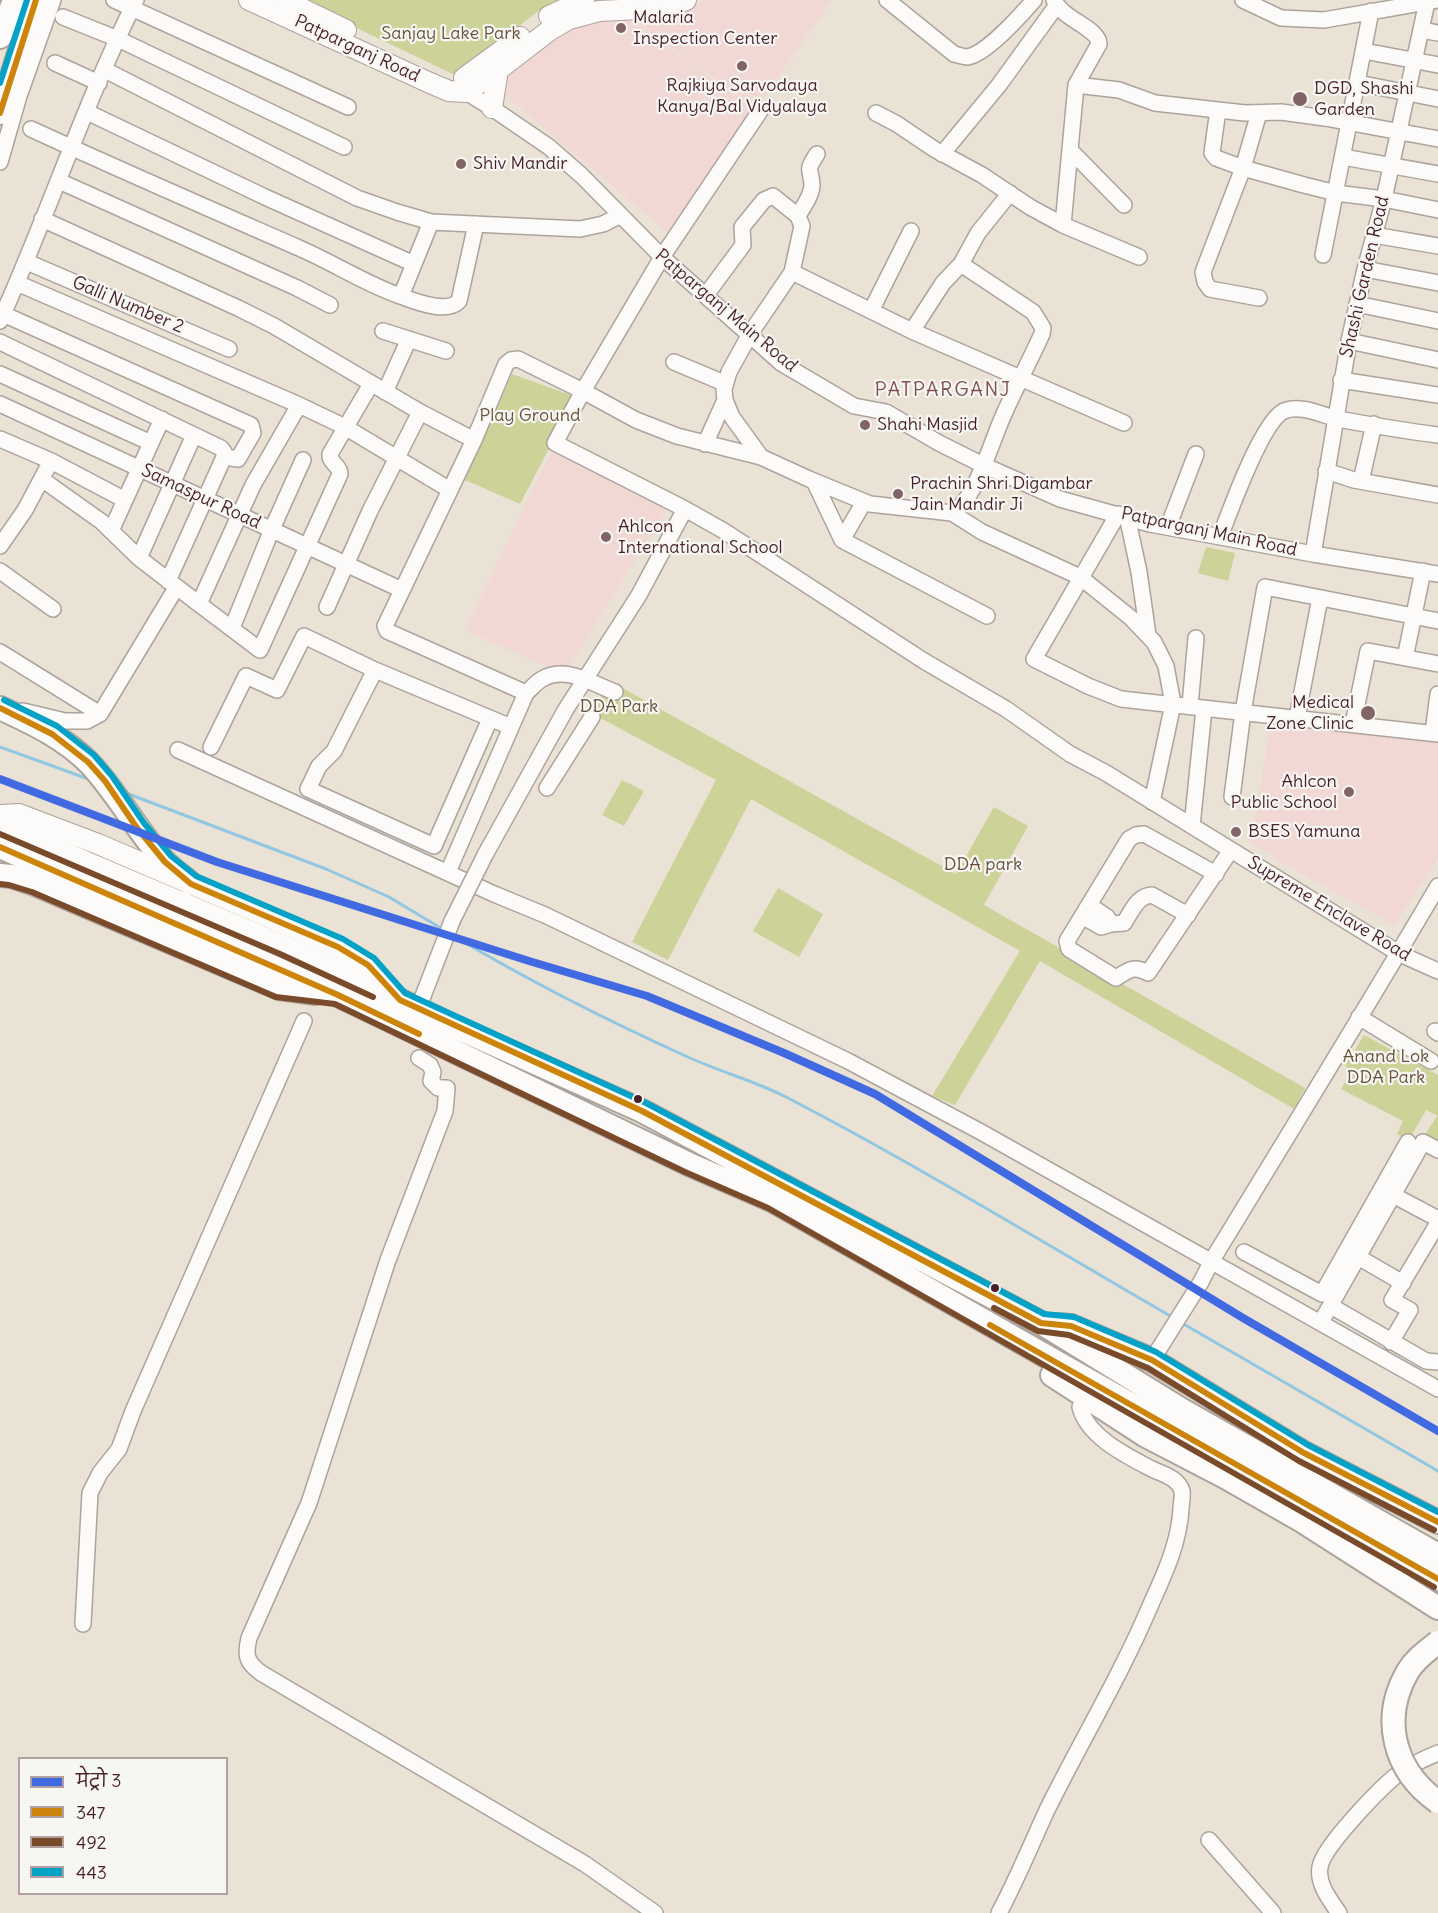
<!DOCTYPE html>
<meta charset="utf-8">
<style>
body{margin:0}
#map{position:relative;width:1438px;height:1913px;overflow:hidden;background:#eae2d5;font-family:Delius,"Playpen Sans Deva",sans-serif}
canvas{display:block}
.legend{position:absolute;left:18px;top:1757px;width:210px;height:138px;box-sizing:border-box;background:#f6f6f2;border:2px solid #b1a0a2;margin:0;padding:8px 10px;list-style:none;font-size:18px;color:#4a1f2b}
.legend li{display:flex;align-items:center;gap:12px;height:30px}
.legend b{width:30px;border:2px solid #b1a0a2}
</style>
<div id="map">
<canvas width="1438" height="1913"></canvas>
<ul class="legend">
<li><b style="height:8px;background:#4169e1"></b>मेट्रो 3</li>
<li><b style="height:8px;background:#cc840b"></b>347</li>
<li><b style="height:8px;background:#7a4b2a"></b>492</li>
<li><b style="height:8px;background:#04a2c6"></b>443</li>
</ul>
</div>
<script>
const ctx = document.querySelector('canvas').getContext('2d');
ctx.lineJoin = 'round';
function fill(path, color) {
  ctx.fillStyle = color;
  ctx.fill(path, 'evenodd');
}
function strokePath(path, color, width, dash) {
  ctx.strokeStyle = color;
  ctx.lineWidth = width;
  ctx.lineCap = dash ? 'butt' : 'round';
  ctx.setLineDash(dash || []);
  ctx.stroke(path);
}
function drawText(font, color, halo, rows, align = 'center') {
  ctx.font = font + ' Delius,sans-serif';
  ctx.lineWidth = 4.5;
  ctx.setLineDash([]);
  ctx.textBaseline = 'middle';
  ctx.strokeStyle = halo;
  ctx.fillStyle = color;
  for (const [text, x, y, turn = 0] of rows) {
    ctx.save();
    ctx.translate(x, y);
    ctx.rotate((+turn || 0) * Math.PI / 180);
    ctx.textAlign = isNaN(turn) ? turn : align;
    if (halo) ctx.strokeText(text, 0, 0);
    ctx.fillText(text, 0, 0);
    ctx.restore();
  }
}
const built = new Path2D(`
 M706,0H832L756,108L639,24Z
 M625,16L755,110L668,233L499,90L513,68L559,32L589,24Z
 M554,446L672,501L564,675L465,630Z
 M1270,726L1438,740V859L1394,925L1312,880L1251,843Z`);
const green = new Path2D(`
 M298,0H558L541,9L455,75Z
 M512,374L576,397L520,504L465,480Z
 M1206,547L1235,553L1228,581L1198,573Z
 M610,681L956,874L994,807L1028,826L984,905L1305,1088L1294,1109L1040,961L955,1105L932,1096L1020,951L751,799L668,960L632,942L716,780L591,713Z
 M622,780L644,791L624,826L602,815Z
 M778,888L823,914L799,957L753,931Z
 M1364,1035L1438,1075V1116L1426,1110L1409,1140L1397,1134L1403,1121L1341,1089L1352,1070L1345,1066Z
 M1437,1116L1438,1117V1142L1425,1135Z`);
const stream = new Path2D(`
 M0,747L91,780
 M126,793L326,869L389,897L444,930
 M452,935C529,981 608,1021 690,1058C721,1072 755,1081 786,1097C917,1165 1044,1243 1172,1317
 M1180,1322L1438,1471`);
const minor = new Path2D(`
 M114,0L348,107
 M887,0L954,54C958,55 963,57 968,57C987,53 1021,15 1034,0
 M1054,0C1063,20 1099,28 1099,44L1076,85
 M1243,0L1281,18L1324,20L1438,0
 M63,17L118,39L344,147
 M1421,30L1438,33
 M1364,51L1438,65
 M55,63L99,83
 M105,70L357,198L397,212L431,222L580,229L603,224L619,216
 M1358,83L1438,99
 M461,87L466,92L492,108L549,147L582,176L662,257L781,363L854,406L886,412L939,443L983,465L1060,499L1150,524L1313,554L1438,574
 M1218,110L1212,153L1216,158L1243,168L1304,185L1336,193L1384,199L1438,210
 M87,112L265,197L414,264
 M876,113L897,124L934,149L982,175L1030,207L1063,225L1139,257
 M1259,113L1243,168L1203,272L1205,282L1210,289L1259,298
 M31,129C120,170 210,209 299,248C334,263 367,285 403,297C417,302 447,314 459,301L476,224
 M1070,150L1124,205
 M942,154L999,85L1057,5
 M1343,157L1438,174
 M0,162L19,96L53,0
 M59,181L297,288L330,305
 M798,216C802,208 812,196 812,185C811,168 805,172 817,154
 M42,219L238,308L274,326L420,412L474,440
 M1063,225L1076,85L1119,90L1155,103L1245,113L1281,112L1325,118L1438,139
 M1374,235L1438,246
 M1323,255L1371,11
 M27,262L229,349
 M961,264L1033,312L1043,328L1042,334C1030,360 1016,387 1004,414C992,439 976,500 952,513L870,504L809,479L761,457L677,436L636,420L583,391L555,443L685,509L724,531L924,661L1006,709L1070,754L1106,773L1400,954L1438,971
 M1365,269L1438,283
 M792,272L912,331L1124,423
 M17,283L299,405L253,485L199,604L139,558L102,522L43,480
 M706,295L743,245L742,227L764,200L773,196L798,216L802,226L792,272L750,334L729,372L724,389L725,400L732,417L761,457
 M401,296L431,222
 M1357,304L1438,321
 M871,311L911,231
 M3,314L251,425L253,433L238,459L224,457
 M0,321C48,215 84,104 136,0
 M383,331L446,351
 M912,331L943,283L961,264L978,233L1010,193
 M1349,341L1438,360
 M0,342L221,448L224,452V457L168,581
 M674,362L724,383
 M0,374L151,443
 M1341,380L1438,395
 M385,392L409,339
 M0,404L402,590
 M299,405L345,427L450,490
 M0,439L51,461L25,510L0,546
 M705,444L725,400
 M51,461L125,500L111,531
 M1326,471L1354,480L1438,495
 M814,481L842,540L987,616
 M1361,481L1374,424
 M125,500L162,419
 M952,513L982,532L1080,577L1131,618L1154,642L1166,666L1173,704L1152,802
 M1118,514L1034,659L1088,686L1121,699L1438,734
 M1127,516L1139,572L1148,635
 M1168,527L1196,454
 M1220,537C1230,511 1262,421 1284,411C1300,404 1322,415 1338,419C1371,425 1405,431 1438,435
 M842,540L864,502
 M1313,554L1349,341L1365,269L1384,199L1427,2
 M139,558L194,435
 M0,571L53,609
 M199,604L260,650L340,474C340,465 329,463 330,454L371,384
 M327,607L370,511L420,412
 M232,628L272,529L303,460
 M0,652L100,714
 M1405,658L1423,571
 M375,670L334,751L319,766L308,789L434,846L490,719
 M526,693L387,631L385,626L474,440L506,364L511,360L518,359L583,391L662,257L760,111
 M1190,706L1196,638
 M23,711L65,721H87L100,714L176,588
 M1297,718L1320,598
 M1353,724L1368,651L1438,664
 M1433,733L1438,694
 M211,747L246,676L277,690L304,636L375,670L511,727
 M178,750L494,894L545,915L848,1061L981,1132L1438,1389
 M547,788L592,717
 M1232,797L1243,712L1265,587L1438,621
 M1192,826L1204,709
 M485,855L566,709L639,595L685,509
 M448,872L526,693C532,688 537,681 544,678C567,666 593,684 615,692
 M1216,874L1144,834L1136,835L1129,839L1067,941L1069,949L1116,978C1129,970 1133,965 1148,973L1231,850
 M1082,916L1101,927L1111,924L1107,917L1089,905
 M1111,924L1124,923C1132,911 1137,896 1152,895L1188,915
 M418,1009L452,921
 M1359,1017L1431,1061
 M1435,1031L1438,1033
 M419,1058L430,1065L433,1072L431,1081L438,1088H447L445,1111L388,1260L309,1503L249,1638C245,1655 246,1662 261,1673L585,1864L655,1913
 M1393,1195L1438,1219
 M1244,1252L1322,1294L1408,1142
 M1358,1257L1403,1283
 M1331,1306L1426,1361L1438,1362
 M1321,1322L1423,1142L1438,1150
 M1391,1342L1410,1310L1392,1300L1438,1223
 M1152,1360L1201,1282L1211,1262C1287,1137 1364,1012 1438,886
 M83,1624L90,1493L100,1473L119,1449L133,1411L304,1021
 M1209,1840L1273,1913
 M999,1913C1017,1879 1031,1845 1047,1810C1081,1741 1121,1675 1151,1604C1165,1573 1179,1543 1181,1509C1181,1504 1183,1496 1182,1491C1178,1477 1161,1474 1150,1468C1125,1455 1087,1436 1080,1407
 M1339,1913C1330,1900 1317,1884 1320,1867C1323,1847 1377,1792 1393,1778C1406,1767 1423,1759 1438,1753`);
const major = new Path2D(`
 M249,0L430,83L449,91L466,92L498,70L550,30L569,19L599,11L662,8L686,0
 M284,0L346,30
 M549,16L584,0
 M464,78L520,37
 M492,108L498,70
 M0,815L19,814L98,844L338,947L368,965L398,998`);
const highway = new Path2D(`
 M0,37L14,0
 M0,113L36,0
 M0,708C32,723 65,738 90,764C117,793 136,829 163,860C171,869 182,876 191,884
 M0,824L89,864L325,964L446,1023L642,1111L1041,1323L1184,1411L1438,1555
 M0,847L338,995L689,1164L772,1200L1438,1579
 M0,875L11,876L35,884L279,988L316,993
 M1058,1325L1071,1326L1152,1360L1304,1453L1438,1522
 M1052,1375L1146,1436L1225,1477L1302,1521L1438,1608`);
const minorBridge = new Path2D(`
 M452,921L485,855`);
const highwayBridge = new Path2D(`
 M1438,1642C1427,1651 1415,1659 1408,1671C1380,1719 1394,1771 1438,1802`);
const bus1 = new Path2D(`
 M0,113L36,0
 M0,708L52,734L88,762L105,781L137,828L165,862L191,884L338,947L368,965L400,1000L642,1111L1041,1323L1071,1326L1152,1360L1304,1453L1438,1522
 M0,847L338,995L419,1034
 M990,1325L1438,1579`);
const bus2 = new Path2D(`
 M0,834L280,954L373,997
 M0,884L9,885L32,892L276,997L335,1004L685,1172L768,1208L1434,1587
 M994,1308L1038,1331L1069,1335L1148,1368L1299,1461L1434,1530`);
const bus3 = new Path2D(`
 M0,83L27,0
 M4,700L57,726L94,755L112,776L144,823L171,856L196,876L343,939L374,958L405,993L646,1103L1044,1314L1074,1317L1156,1352L1308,1445L1438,1512`);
const metro1 = new Path2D(`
 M0,779L217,862L529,961L647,996L784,1053L875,1094L1243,1318L1438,1431`);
const markers = [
 [621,28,6,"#826366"],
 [742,66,6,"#826366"],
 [1300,99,8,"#826366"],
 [461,164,6,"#826366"],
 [865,425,6,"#826366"],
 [898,494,6,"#826366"],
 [606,537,6,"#826366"],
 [1368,713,8,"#826366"],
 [1349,792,6,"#826366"],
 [1236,832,6,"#826366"],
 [638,1099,5,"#4a1f2b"],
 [995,1288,5,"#4a1f2b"]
];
const poiNames = [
 ["Malaria",633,18],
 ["Inspection Center",633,39],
 ["Rajkiya Sarvodaya",742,86,"center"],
 ["Kanya/Bal Vidyalaya",742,107,"center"],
 ["DGD, Shashi",1314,89],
 ["Garden",1314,110],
 ["Shiv Mandir",473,164],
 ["Shahi Masjid",877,425],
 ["Prachin Shri Digambar",910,484],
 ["Jain Mandir Ji",910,505],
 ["Ahlcon",618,527],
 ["International School",618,548],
 ["Medical",1354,703,"right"],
 ["Zone Clinic",1354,724,"right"],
 ["Ahlcon",1337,782,"right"],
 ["Public School",1337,803,"right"],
 ["BSES Yamuna",1248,832]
];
const parkNames = [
 ["Sanjay Lake Park",451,34],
 ["Play Ground",530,416],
 ["DDA Park",619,707],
 ["DDA park",983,865],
 ["Anand Lok",1386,1057],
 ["DDA Park",1386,1078]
];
const streetNames = [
 ["Patparganj Road",357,49,25],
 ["Shashi Garden Road",1365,277,-77],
 ["Galli Number 2",128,305,23],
 ["Patparganj Main Road",726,311,40],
 ["Samaspur Road",201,497,25],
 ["Patparganj Main Road",1209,532,12],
 ["Supreme Enclave Road",1329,909,31]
];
const neighbourhoodNames = [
 ["PATPARGANJ",943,390]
];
fill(built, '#f1d8d5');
fill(green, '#cdd298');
strokePath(stream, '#92c7e2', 3);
strokePath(minor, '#aca39d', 18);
strokePath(major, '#aca39d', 22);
strokePath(highway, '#aca39d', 26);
strokePath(minor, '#fcfbf9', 15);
strokePath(major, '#fcfbf9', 20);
strokePath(highway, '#fcfbf9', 22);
strokePath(minorBridge, '#aca39d', 18, []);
strokePath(highwayBridge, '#aca39d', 26, []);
strokePath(minorBridge, '#fcfbf9', 15);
strokePath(highwayBridge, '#fcfbf9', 22);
strokePath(bus1, '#cc840b', 6);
strokePath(bus2, '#7a4b2a', 6);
strokePath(bus3, '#04a2c6', 6);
strokePath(metro1, '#4169e1', 8);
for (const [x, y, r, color] of markers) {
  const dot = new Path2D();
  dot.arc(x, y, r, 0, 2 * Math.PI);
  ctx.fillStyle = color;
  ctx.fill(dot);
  strokePath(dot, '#f6f6f2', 2);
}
drawText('18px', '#4a1f2b', '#f6f6f2', poiNames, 'left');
drawText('18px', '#6a513d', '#f6f6f2', parkNames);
drawText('18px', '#4a1f2b', '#f6f6f2', streetNames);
ctx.letterSpacing = '1.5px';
drawText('20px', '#835050', '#f6f6f2', neighbourhoodNames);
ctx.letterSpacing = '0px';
</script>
